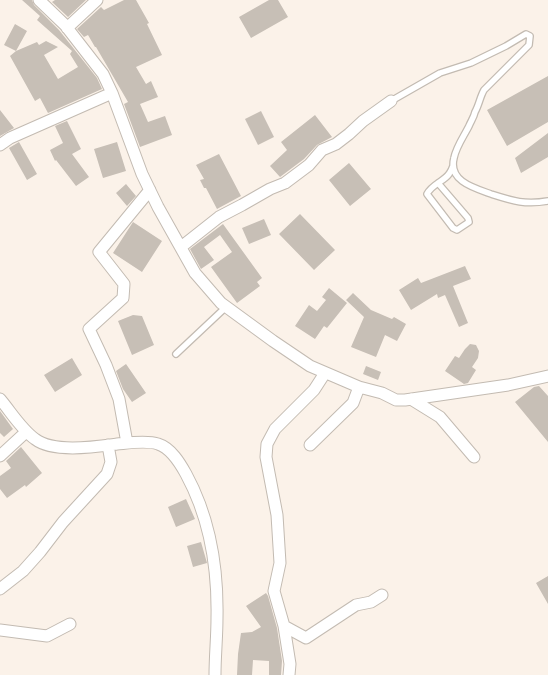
<!DOCTYPE html>
<style>
body{margin:0}
canvas{display:block;background:#fbf2e9}
</style>
<canvas width="548" height="675"></canvas>
<script>
const ctx = document.querySelector('canvas').getContext('2d');
ctx.lineJoin = 'round';
function fill(path, color) {
  ctx.fillStyle = color;
  ctx.fill(path, 'evenodd');
}
function strokePath(path, color, width, dash) {
  ctx.strokeStyle = color;
  ctx.lineWidth = width;
  ctx.lineCap = dash ? 'butt' : 'round';
  ctx.setLineDash(dash || []);
  ctx.stroke(path);
}
const building = new Path2D(`
 M22,0H32L34,5L59,30L97,78L102,89L48,113L40,98L35,101L10,56L16,51L37,42L39,45L46,41L58,47L44,55L58,79L78,67L70,54L72,51L37,20L40,16Z
 M55,0H86L68,17L52,2Z
 M124,0H136L149,23L147,24L162,55L136,67L146,84L151,81L158,97L140,104L148,122L165,116L172,135L140,147L124,104L128,102L96,47H95L88,35L84,37L77,29L101,7L104,10Z
 M269,0H278L288,17L251,38L239,17Z
 M15,24L27,31L16,51L4,45Z
 M548,76V122L507,146L487,110Z
 M0,110L14,128L0,136Z
 M261,111L274,137L258,145L245,119Z
 M315,115L332,137L317,145L304,159L280,177L270,166L287,150L281,142Z
 M67,121L81,149L72,154L89,177L76,186L56,160L55,161L50,150L63,143L55,126Z
 M548,133V157L521,173L515,158Z
 M19,142L37,174L27,180L9,148Z
 M117,142L126,171L103,178L94,149Z
 M219,154L241,196L217,209L206,188H204L200,180L204,179L196,165Z
 M349,163L371,189L350,206L329,180Z
 M126,184L136,196L127,206L116,193Z
 M300,214L335,250L314,270L279,234Z
 M264,219L271,235L249,244L242,228Z
 M133,222L162,241L142,272L113,253Z
 M223,224L262,278L257,282L260,286L237,303L211,267L232,252L220,235L204,247L214,260L201,269L190,249Z
 M465,266L471,279L453,286L468,323L459,327L445,295L438,298L437,294L411,310L399,290L418,278L421,283Z
 M329,288L347,303L327,328L324,326L315,339L295,326L309,305L317,311L326,300L322,297Z
 M353,293L371,310L392,319L394,317L406,324L397,341L385,335L376,357L351,347L364,317L346,300Z
 M133,315L142,316L154,345L132,355L118,321Z
 M470,344L476,345L479,351L478,358L472,367L476,370L468,383L464,384L445,371L455,356L459,358L465,349Z
 M72,358L82,375L55,392L44,375Z
 M126,364L146,393L132,402L123,389L116,371Z
 M366,366L381,372L378,380L363,374Z
 M539,386L548,396V442L515,402L534,387Z
 M0,411L13,429L4,437L0,433Z
 M21,447L42,473L26,487L25,485L7,498L0,489V476L11,468L6,461Z
 M186,499L195,519L176,527L168,507Z
 M201,542L207,563L193,567L187,546Z
 M548,576V604L536,583Z
 M266,593L268,596L277,628L282,661L281,675H269V661L253,660L252,675H237L238,654L241,633L252,632L261,627L246,606Z`);
const lane = new Path2D(`
 M391,101L440,73L471,63L506,46L526,34L530,36L529,45L484,90C480,97 479,105 475,112C474,117 471,121 469,126C464,136 456,147 454,158C448,181 474,188 491,194C513,201 525,205 548,201
 M438,183L468,218L469,222L457,230L453,228L427,194C432,184 443,182 449,174C451,171 452,169 453,166
 M176,354L226,307`);
const street = new Path2D(`
 M39,0L65,25L103,74L112,93L142,174L158,207L195,273L221,303L273,341L310,366L359,387L382,393L396,400H405L508,385L548,376
 M67,28L97,0
 M0,145L10,138L112,93
 M181,247L219,217L242,205L270,189L285,183L309,165L322,150L336,144L349,134L363,121L391,101
 M0,399C11,412 21,429 35,439C53,453 94,447 117,444C128,443 147,440 158,444C171,448 180,463 186,474C210,518 218,568 217,618C217,637 215,656 215,675
 M411,399L440,417L474,457
 M127,443L119,399L106,365L89,329L123,298L124,284L99,252L150,190
 M310,445L353,403L359,387
 M0,456L26,432
 M0,589L23,571L40,552L63,522L107,474L111,462L108,445
 M284,626L306,638L356,605L371,602L382,595
 M0,630L47,636L70,624
 M289,675L290,664L284,626L274,591L280,563L277,515L266,457L267,444L275,429L314,390L325,373`);
fill(building, '#c7bfb6');
strokePath(lane, '#c3bbb2', 8);
strokePath(street, '#c3bbb2', 13);
strokePath(lane, '#fff', 5.5);
strokePath(street, '#fff', 11);
</script>
